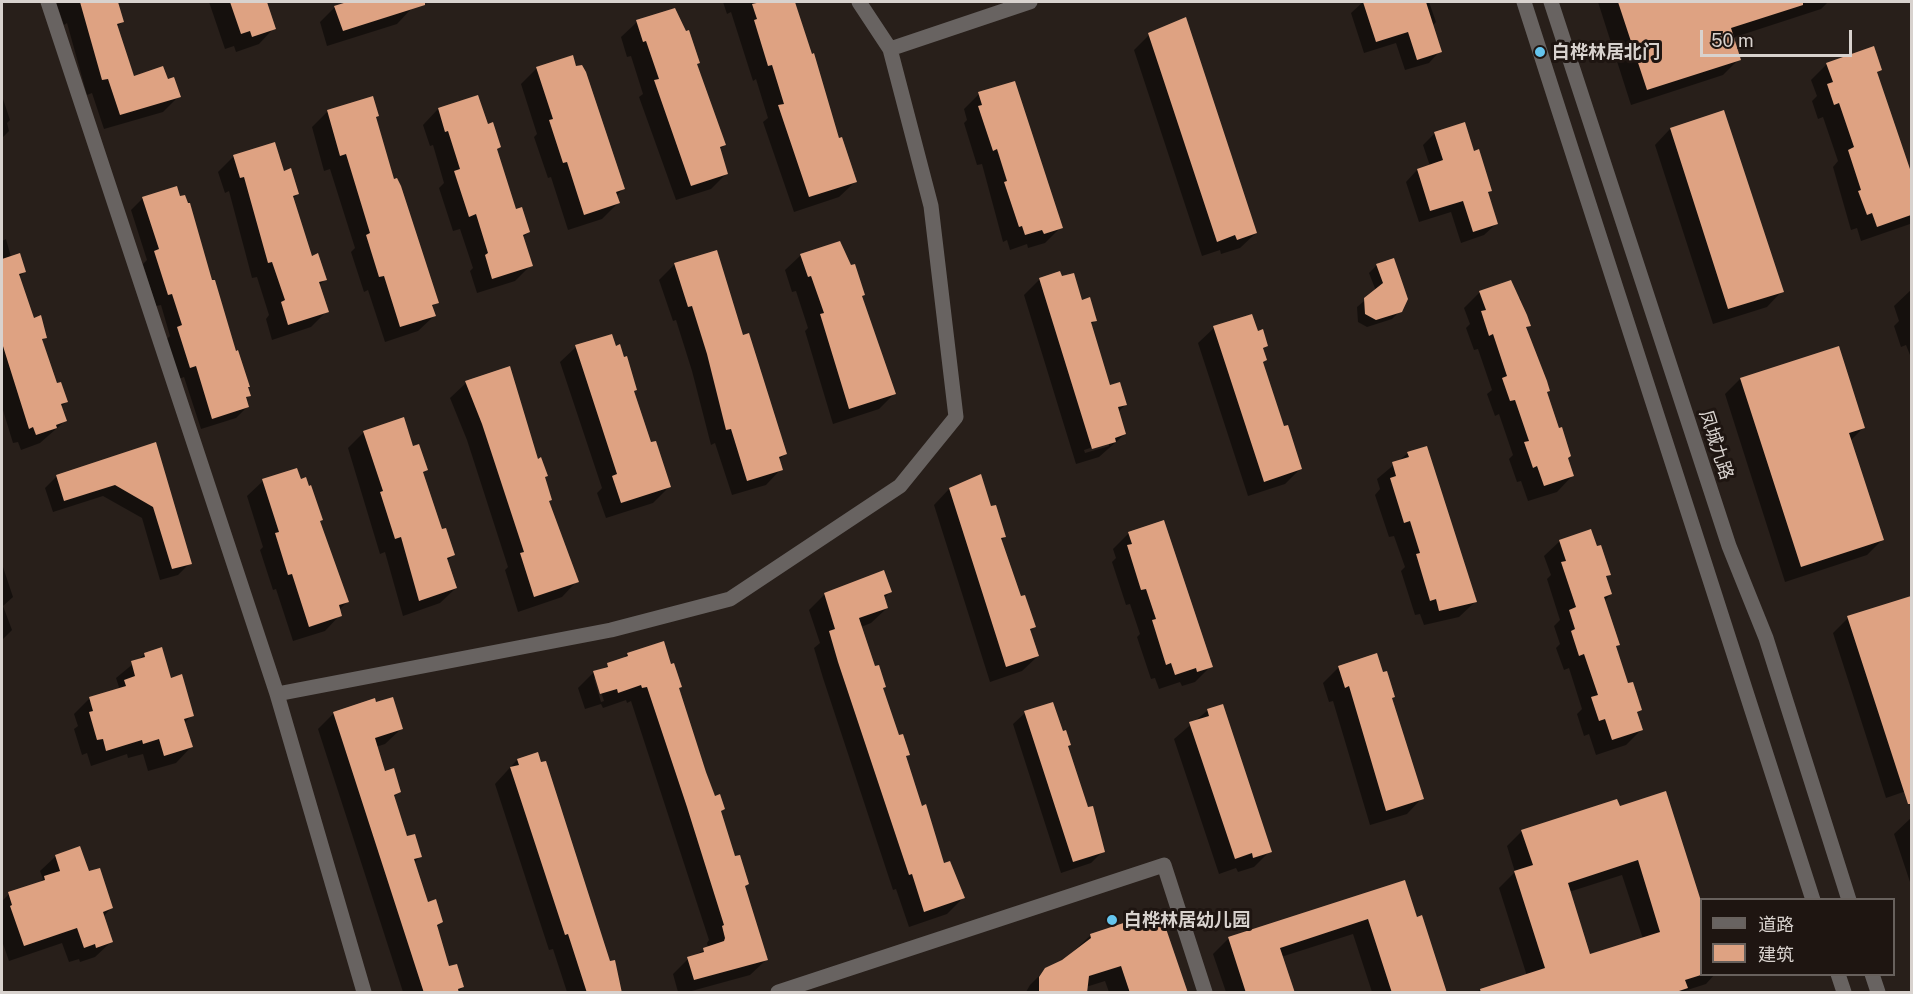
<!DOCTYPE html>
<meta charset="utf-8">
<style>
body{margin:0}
#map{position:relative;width:1913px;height:994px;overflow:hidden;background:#281f1a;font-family:"Public Sans","Noto Sans SC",sans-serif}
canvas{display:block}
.frame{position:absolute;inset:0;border:3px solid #d8d2ce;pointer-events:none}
.legend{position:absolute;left:1700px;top:898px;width:195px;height:78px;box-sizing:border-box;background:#1e1511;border:2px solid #68615d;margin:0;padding:8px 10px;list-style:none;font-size:18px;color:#d8d2ce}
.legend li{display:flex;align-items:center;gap:12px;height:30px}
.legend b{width:30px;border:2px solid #68615d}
.scale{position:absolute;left:1700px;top:30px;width:152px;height:27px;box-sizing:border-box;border:3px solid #d8d2ce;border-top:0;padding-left:8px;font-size:18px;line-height:21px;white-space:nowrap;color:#d8d2ce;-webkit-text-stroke:4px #1e1511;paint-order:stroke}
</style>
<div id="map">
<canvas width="1913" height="994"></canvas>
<div class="frame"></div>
<ul class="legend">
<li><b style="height:8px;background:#686361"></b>道路</li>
<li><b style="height:16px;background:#dea282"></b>建筑</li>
</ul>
<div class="scale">50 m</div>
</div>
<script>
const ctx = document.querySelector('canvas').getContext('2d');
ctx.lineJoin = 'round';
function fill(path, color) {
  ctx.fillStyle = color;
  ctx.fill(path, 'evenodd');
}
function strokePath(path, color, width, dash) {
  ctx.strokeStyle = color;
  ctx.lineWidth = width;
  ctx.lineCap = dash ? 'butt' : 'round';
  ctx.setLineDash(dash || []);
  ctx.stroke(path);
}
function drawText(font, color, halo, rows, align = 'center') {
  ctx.font = font + ' "Public Sans","Noto Sans SC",sans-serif';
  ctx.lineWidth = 6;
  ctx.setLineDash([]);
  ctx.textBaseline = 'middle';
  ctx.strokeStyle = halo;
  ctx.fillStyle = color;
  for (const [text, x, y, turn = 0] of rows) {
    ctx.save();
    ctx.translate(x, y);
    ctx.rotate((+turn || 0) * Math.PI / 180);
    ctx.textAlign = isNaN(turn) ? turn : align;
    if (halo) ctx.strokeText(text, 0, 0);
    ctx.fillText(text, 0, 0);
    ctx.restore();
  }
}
const shadow = new Path2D(`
 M56,2H108L123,21L117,27L134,77L167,81L179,96L163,112L104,129L92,93L87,95L67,23L64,25Z
 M209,2H265L274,28L259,44L236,52L234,46L225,49Z
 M346,2H410L412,8L397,24L327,46L320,22L335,7Z
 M723,2H795L838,140L855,182L839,197L794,212L763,122L768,118L756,79L753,81L731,12L727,14Z
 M1363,2H1429L1436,22L1432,26L1440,51L1429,63L1405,70L1396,43L1364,53L1351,13Z
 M1598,2H1828L1821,9L1732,38L1739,59L1723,75L1631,105Z
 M674,10L725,145L719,150L727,173L711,189L676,200L639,97L643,94L631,56L627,57L621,37L637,22Z
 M1149,35L1256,233L1240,248L1221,254L1220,250L1202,256L1134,50Z
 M1827,64L1880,70L1876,74L1912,176L1910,224L1861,241L1857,228L1851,230L1833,167L1838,161L1823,117L1818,119L1812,101L1817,96L1811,80Z
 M537,68L623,189L616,196L618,203L602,219L568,230L551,177L548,178L534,137L537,134L521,84Z
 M979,94L1061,227L1045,243L1028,248L1027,244L1010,250L1007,240L1003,242L982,164L977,165L964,123L967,120L964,109Z
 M2,96L10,120L7,123L9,131L2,138Z
 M372,97L378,116L375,119L393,181L437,302L431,308L434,316L418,331L385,342L368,290L364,292L351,252L355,248L330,169L324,171L312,127L327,112Z
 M438,109L487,126L500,147L496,150L515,211L529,232L522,238L531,265L515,281L477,293L470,271L473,268L460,229L453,231L439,188L444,183L433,145L430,146L423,125Z
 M1723,112L1782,291L1767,307L1713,324L1655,145L1670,129Z
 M1435,133L1473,152L1491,191L1487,194L1496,224L1484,235L1461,243L1451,212L1419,222L1406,182L1417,170L1430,166L1423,145Z
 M234,156L283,173L298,194L292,199L311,257L325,279L319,286L327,311L311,327L272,340L266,319L269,315L257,277L252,278L229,191L225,193L218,172Z
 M143,198L211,282L249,395L245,399L247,407L236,418L201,429L184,377L179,379L166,340L170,336L161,305L156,306L143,264L147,260L131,210Z
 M6,239L11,257L24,272L19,277L33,319L45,337L41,342L56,385L66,402L61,407L65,421L40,443L21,450L18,442L13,443L2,407V241Z
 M801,255L861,297L894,394L879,409L833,424L805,331L808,328L796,291L792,292L785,270Z
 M675,264L742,337L785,454L779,460L781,469L766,485L732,495L715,443L711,445L692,371L676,320L673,321L659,280Z
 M1377,265L1400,311L1392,319L1367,327L1358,322L1357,307L1376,291L1369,273Z
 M1040,279L1081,302L1095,320L1091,325L1109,387L1125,405L1118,412L1125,434L1099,457L1076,464L1024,295ZM1109,442V446L1085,453L1084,450Z
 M1912,289V360L1906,345L1901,347L1894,326L1899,321L1894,306Z
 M1480,292L1520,298L1529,325L1525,329L1549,391L1546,394L1572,476L1557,492L1528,501L1521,481L1517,482L1509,459L1513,455L1499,414L1495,416L1487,394L1492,390L1478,349L1474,350L1466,328L1470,324L1464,308Z
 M1214,328L1257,333L1267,346L1262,350L1266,360L1262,364L1283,428L1300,469L1285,484L1248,496L1198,343Z
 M576,347L636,390L633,392L650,444L669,487L653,503L606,518L597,493L602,488L560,362Z
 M1740,379L1864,427L1850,441L1882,540L1867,555L1785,582L1725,394Z
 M466,383L537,461L546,476L543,479L548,502L577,581L562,597L518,612L505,570L508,567L467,440L450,398Z
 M364,432L412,448L427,470L422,474L441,531L453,555L447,561L456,588L440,603L403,616L385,552L380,554L348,448Z
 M155,444L190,563L178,575L160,580L142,518L103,496L53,512L45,488L57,476Z
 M1408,453L1475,602L1459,617L1424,625L1420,614L1415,615L1401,571L1405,567L1394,536L1389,537L1375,495L1380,489L1377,479Z
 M980,476L990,508L1005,537L1001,541L1020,598L1034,627L1030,631L1038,656L1022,671L990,682L934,505L949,489Z
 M263,481L319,522L347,602L339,610L340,615L325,631L293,641L276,589L273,590L260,550L263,547L247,496Z
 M1129,533L1211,666L1195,682L1182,686L1180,682L1159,689L1155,678L1151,679L1137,637L1140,634L1130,604L1126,605L1112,562L1116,558L1113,549Z
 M1560,541L1609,575L1605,578L1611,594L1604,601L1627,685L1641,710L1636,714L1641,730L1626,745L1596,755L1589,734L1584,736L1577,714L1582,709L1569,668L1564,670L1556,648L1560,644L1554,626L1560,620L1547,579L1551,575L1544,556Z
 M2,564L13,597L3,606L12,630L2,640Z
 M883,572L890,592L884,598L887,608L871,623L861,627L874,668L885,686L882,689L898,737L908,755L905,758L921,807L943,865L963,898L947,914L909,927L896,889L893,890L823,678L814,648L820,643L809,610L824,595Z
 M1912,597V789L1886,798L1833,633L1848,618Z
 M145,654L170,680L192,715L184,723L191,747L176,763L148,771L143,754L128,758L127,754L91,766L87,753L82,755L74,729L78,726L74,714L90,698L115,691L119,687L116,678Z
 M627,654L678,689L715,798L723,809L720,812L734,858L747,884L744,887L766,960L750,975L688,992H678L673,974L688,959L708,948L707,943L709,940L631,701L627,703L626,700L603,708L601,704L585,709L578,688L594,672L622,660ZM596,676L604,701L601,702L594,678Z
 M1339,667L1391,699L1422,798L1407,814L1370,825L1333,701L1329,702L1323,683Z
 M1208,710L1270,851L1254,867L1238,872L1236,868L1219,874L1174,739Z
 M334,713L401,729L385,744L376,747L384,773L399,792L393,798L406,838L420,856L414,863L427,903L442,922L436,928L448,968L463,987L458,992H403L318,729Z
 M1025,713L1062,733L1070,745L1067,748L1103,851L1091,863L1061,873L1013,724Z
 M517,760L609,963L621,992H567L553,949L549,950L495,784Z
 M1665,793L1702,906V974H1715L1706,984L1681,992H1475L1527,976L1499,888L1515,872L1507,846L1522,831L1619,808ZM1622,875L1643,939L1589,956L1569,892Z
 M1912,817V888L1894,834Z
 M56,856L88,873L111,908L103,917L111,942L95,957L80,962L79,959L69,962L62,943L9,961L2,941V901L9,894L39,884L43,879L40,871Z
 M1404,882L1445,992H1372L1353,934L1281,957L1293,992H1226L1213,954L1229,938Z
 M1091,935L1186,992H1109L1105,981L1086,987L1085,992H1026L1030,985L1046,969L1063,961Z`);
const building = new Path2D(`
 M80,2H118L124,22L117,24L134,76L163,66L168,79L174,77L181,97L120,115L108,79L102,80Z
 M230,2H267L276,29L252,37L250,31L241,34Z
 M347,2H425V5L343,31L334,6Z
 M761,2H795L812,54L814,53L839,138L842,137L857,182L809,197L778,105L784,104L772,65L768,66L754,20L757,19L752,4Z
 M1363,2H1426L1442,52L1417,60L1408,32L1376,42Z
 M1618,2H1803V5L1731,28L1741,60L1647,90Z
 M675,8L686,31L689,30L700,63L697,64L726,145L720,147L728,174L691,186L654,80L659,79L646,41L643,42L636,20Z
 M1186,17L1257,233L1237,240L1235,235L1217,242L1148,33Z
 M1874,46L1882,70L1877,72L1911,172V215L1877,227L1872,213L1867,215L1858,191L1861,190L1848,150L1854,147L1839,103L1834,105L1827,84L1833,82L1826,63Z
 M573,55L576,66L582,65L586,72L625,189L616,192L620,203L584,215L567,162L563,163L549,120L553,119L536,67Z
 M1015,81L1063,228L1044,234L1042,230L1025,235L1022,226L1019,227L1004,182L1007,181L997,149L993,151L978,106L982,105L978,92Z
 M478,95L488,124L493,122L501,147L497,149L516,209L522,207L530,232L523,235L533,266L492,279L485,255L488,253L476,214L469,217L454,171L460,169L448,131L445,132L438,108Z
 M373,96L379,116L376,117L394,179L397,178L401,186L439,303L432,305L436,316L400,327L384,276L379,277L366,235L370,233L346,154L340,156L327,110Z
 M1724,110L1784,292L1728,309L1670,128Z
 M1465,122L1474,151L1479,149L1492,191L1488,192L1498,224L1473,232L1463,201L1430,211L1417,169L1443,160L1434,132Z
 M275,142L284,171L291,168L299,194L293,196L312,256L318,253L327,280L319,282L329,312L288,325L281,302L285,300L272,262L268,263L244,177L240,178L233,155Z
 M177,186L180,196L185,195L188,203H190L212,280H215L236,351L238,350L250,387H248L251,396L246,397L249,407L212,419L196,366L190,368L177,327L182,325L172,294L168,295L154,251L159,249L142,197Z
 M840,241L851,265L855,264L865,295L862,296L896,394L849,409L820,314L824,313L811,276L808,277L800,254Z
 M717,250L743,335L749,333L787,454L779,457L783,470L747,481L731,429L726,430L707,354L692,306L688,307L674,263Z
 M20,253L26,272L19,274L34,318L41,315L47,338L42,339L57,383L61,382L68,402L61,404L67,421L56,425L57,428L36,435L33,427L29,429L2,343V259Z
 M1394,258L1408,299L1402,312L1376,320L1365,314L1364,298L1383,283L1376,264Z
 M1060,271L1062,276L1074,273L1082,300L1090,297L1097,321L1091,322L1110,385L1120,382L1127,405L1118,407L1126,434L1115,438L1116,442L1092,449L1039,278Z
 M1511,280L1527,315L1531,326L1526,327L1547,381L1550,391L1547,392L1559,428L1562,427L1571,456L1568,458L1574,476L1544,486L1537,466L1533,468L1524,442L1529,441L1515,400L1510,401L1502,378L1507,376L1493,334L1489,336L1481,311L1486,310L1479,291Z
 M1252,314L1258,331L1263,329L1268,346L1263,348L1267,360L1263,362L1284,426L1288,425L1302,469L1264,482L1213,326Z
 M612,334L616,346L620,344L624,357L627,356L637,390L634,391L651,442L656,441L671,487L621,503L612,476L617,474L575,345Z
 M1839,346L1865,428L1849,433L1884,540L1801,567L1740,378Z
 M510,366L538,459L541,457L548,476L545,477L552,500L549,501L579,582L534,597L520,553L524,552L482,424L465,381Z
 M404,417L413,446L419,444L428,470L423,472L442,529L446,528L455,555L447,558L457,588L419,601L401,537L395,539L380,492L383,491L363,431Z
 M156,442L192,564L172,569L153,507L115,485L64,501L56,475Z
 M1427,446L1477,602L1439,611L1436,599L1430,601L1416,554L1420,553L1410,521L1404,523L1390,478L1396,476L1392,462L1409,457L1407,452Z
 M297,468L301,479L306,477L309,486L311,485L323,520L320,521L349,602L339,605L342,616L309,627L292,574L288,575L275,533L279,532L262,479Z
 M981,474L991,506L996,505L1006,537L1001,538L1021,596L1025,595L1036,627L1030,629L1039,656L1006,667L949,488Z
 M1164,520L1213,667L1197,672L1196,668L1175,675L1171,663L1166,665L1152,620L1156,619L1146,589L1141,590L1127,545L1132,544L1128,532Z
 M1591,529L1597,546L1601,545L1611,575L1606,576L1612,594L1604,597L1620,645L1616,646L1628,683L1633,682L1642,710L1637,712L1643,730L1612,740L1605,719L1599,721L1591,697L1598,695L1584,654L1579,656L1571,631L1575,629L1569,610L1576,607L1561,562L1566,561L1559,540Z
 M884,570L892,592L884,595L888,608L859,618L875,666L879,665L886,687L883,688L899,735L903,734L910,755L906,756L922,806L926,804L944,863L950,861L965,898L924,912L912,874L909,875L838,662L829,631L835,629L824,593Z
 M1911,596V804H1908L1847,616Z
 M664,641L671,664L674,663L682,687L679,688L706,772L715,796L720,794L725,809L721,811L735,856L740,855L749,884L745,886L768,960L694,980L687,957L704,952L703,948L724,941L725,938L722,926L724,925L687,807L647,687L642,688L641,685L618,693L617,689L600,694L593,671L608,667L607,663L628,656L627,653Z
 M162,647L171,678L182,674L194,716L184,719L193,747L164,756L159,739L143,744L142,740L106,751L103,739L97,740L89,712L93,711L89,697L126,686L124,680L135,676L131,661L145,657L144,653Z
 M1377,653L1383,672L1387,671L1395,697L1392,698L1424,799L1386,811L1349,686L1345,688L1338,666Z
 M393,697L403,729L375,738L385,771L394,768L401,792L394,795L407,836L415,834L422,857L414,859L428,902L436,899L443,922L437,925L449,966L457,964L464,987L458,989L459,993H424L333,712L375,698L376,702Z
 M1053,702L1063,731L1066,730L1071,745L1068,746L1088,807L1093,806L1105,852L1073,862L1024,711Z
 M1223,704L1272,852L1253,858L1252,853L1235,859L1189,722L1209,716L1207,709Z
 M538,752L541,762L546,761L610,961L615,960L622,993H587L568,934L565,935L510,767L519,765L517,759Z
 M1666,791L1701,901V975L1685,980L1688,988L1673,993H1481L1480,989L1545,968L1514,871L1533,865L1521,830L1617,799L1620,806ZM1638,860L1660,932L1590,954L1568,883Z
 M80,846L89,871L100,868L113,908L103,912L113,942L96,948L95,944L84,948L77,928L24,946L10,906L12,905L8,892L45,880L44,876L60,871L55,855Z
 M1405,880L1417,917L1422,915L1447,993H1392L1368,919L1280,948L1295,993H1246L1228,937Z
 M1160,911L1188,993H1130L1121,966L1089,976L1087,993H1039V977L1045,968L1062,960L1091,938L1090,934Z`);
const minor = new Path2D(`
 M48,2L277,694L364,992
 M1524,2L1813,900
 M1551,2L1729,546L1766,638L1849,900
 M890,49L1030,2
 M277,694L611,630L730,599L900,486L956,417L931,206L890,49L859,2
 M1838,974L1844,992
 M1872,974L1878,992
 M778,992L1164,865L1205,992`);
const markers = [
 [1540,52,6,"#65c5ee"],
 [1112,920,6,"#65c5ee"]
];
const poiNames = [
 ["白桦林居北门",1552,52],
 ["白桦林居幼儿园",1124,920]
];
const streetNames = [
 ["凤城九路",1716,445,72]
];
fill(shadow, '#0007');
fill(building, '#dea282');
strokePath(minor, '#686361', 15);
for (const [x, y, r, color] of markers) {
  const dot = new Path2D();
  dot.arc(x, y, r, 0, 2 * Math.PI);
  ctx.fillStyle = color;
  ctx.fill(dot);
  strokePath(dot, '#1e1511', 2);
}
drawText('bold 18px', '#d8d2ce', '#1e1511', poiNames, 'left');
drawText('18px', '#d8d2ce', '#1e1511', streetNames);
</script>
